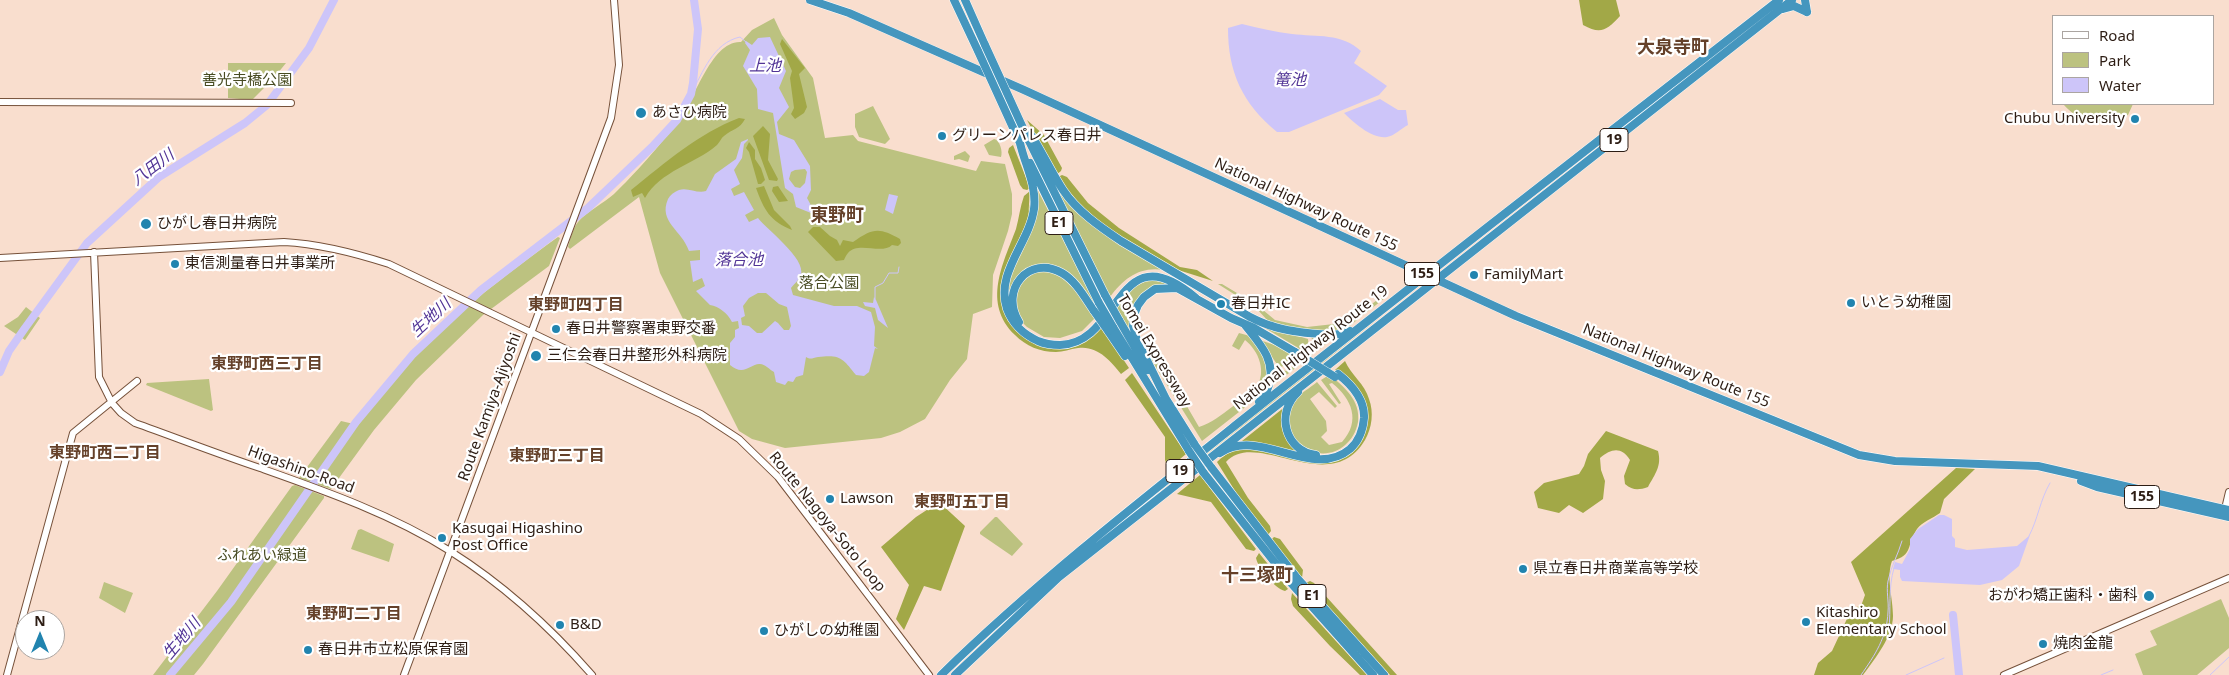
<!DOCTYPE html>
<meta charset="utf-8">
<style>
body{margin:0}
#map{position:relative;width:2229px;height:675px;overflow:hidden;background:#f9dece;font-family:"Noto Sans",sans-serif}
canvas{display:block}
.legend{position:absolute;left:2052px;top:15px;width:162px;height:90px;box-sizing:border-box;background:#fff;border:1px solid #aba5a1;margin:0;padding:6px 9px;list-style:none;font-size:15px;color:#2d1d14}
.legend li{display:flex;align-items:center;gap:10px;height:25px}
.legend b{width:25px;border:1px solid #aba5a1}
.north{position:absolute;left:15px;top:610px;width:50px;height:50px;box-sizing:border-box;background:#fff;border:1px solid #aba5a1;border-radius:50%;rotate:0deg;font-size:14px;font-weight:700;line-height:20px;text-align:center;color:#2d1d14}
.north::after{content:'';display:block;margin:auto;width:18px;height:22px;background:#2184af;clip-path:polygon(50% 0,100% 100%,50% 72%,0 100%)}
</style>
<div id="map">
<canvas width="2229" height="675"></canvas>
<ul class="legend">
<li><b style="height:6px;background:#fff"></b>Road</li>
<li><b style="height:14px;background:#bcc280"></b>Park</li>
<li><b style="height:14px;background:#cdc5f9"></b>Water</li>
</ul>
<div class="north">N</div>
</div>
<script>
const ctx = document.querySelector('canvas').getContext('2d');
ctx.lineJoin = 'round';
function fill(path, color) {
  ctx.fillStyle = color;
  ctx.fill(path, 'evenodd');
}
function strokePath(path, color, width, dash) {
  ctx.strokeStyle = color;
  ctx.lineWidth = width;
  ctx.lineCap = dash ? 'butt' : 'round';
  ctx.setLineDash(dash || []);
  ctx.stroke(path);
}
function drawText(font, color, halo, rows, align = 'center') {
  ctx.font = font + ' "Noto Sans","Noto Sans JP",sans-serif';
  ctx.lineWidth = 4.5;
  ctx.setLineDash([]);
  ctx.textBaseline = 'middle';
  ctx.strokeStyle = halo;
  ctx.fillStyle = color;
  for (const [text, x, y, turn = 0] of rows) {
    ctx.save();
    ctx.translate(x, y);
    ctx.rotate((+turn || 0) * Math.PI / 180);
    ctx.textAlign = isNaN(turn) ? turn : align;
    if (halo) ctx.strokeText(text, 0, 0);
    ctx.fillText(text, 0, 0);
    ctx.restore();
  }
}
const green = new Path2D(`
 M774,18L782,35L813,78L825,138L853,135L858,141L976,171L981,161L1005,164L1012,194V214L1008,231L993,275L992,307L973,314L967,359L950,380L925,419L900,432L881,438L785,448L752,439L739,431L660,273L639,197L570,249L568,247C570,240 573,228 578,222C587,211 603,204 614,194C634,175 661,144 678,122C694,102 711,40 741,42L752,30Z
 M228,63H286L273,79L252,100L228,98Z
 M2063,104H2133L2128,115C2122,117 2116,122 2109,123C2092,126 2074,117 2063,104Z
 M873,106L890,139L885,144L859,137L855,127V114Z
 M994,139C1000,140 1003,152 1001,157L989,155L984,145Z
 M965,151L970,156L968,162L959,159L954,160V156Z
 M1052,181L1069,202L1164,270C1140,266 1124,278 1110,297Z
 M1035,185L1104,319L1065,272L1029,268L1009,302L1007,291Z
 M558,237L560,238L549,266L483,315L416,380L374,430L331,489L299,478L341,421L358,425C374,406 388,387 404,368C448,318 504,276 558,237Z
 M1035,271L1055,272L1070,283L1095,318L1082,331L1060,338L1044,337L1027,327L1022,322L1014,302L1019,283Z
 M1150,279L1178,287L1165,285L1138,299L1134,339L1116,307L1128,290Z
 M1218,284H1222L1257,305L1275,320L1307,327L1334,324L1355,316L1380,298L1386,297L1342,332L1296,329L1269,322L1256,308Z
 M1420,286L1113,528L1000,624L946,675C1093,532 1260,413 1420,286Z
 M26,307L40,318L25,340L4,326L18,317Z
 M1260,325L1308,339L1309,349L1290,365L1279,367L1260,340L1286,349L1294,354L1300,349Z
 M1239,333L1250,336L1267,362V383L1262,394L1202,441L1147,353L1154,344L1160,364L1167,372L1199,427C1212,423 1221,415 1232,407C1240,401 1250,395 1256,388C1267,372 1259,351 1245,340L1239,350L1232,346Z
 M1310,335L1336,336L1270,388L1273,369L1287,371L1310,354L1314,343Z
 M1329,375C1344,386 1361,401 1358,422C1353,450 1322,464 1300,444C1297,442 1293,439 1292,436C1290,433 1290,428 1289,425C1288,417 1290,406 1295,399C1301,393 1310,388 1317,382L1337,406L1335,408L1319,392L1310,399L1326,421L1327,431L1321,437L1329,445L1342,442C1361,421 1352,399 1332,383L1329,384L1341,403L1339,404L1321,380Z
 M209,379L213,410L211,411L146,385L147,383Z
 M295,485L324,496V498L203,664L194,675H153L217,591L292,486Z
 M995,517H997L1023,544L1012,556L980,534V532Z
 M361,529L394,544L389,562L351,549L358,530Z
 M104,582L133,593L125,613L99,598Z
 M2221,599L2229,618V648L2197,675H2143L2135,654L2157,645L2150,631Z`);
const forest = new Path2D(`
 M1579,0H1616L1620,16C1607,30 1601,35 1583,25Z
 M782,39L805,68L799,74L807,107L804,113L795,119L791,114L794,108L790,78L792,71L780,44Z
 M739,118L745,119C740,129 732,129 724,136C721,138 720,142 717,145C695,164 660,171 645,198L642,193L633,197L631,190C665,163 699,133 739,118Z
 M1027,120L1044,135L1062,168L1061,171L1056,175Z
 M763,126L770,134L768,160L778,179L777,181L769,180L753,136Z
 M749,142L755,150V159L761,168L765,180L761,184H758L749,152L746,148Z
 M1013,145L1030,188L1027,190L1023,189L1020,185L1008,152L1009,148Z
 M1062,175L1067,177L1088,203L1119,228L1180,267L1197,270L1213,281L1175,269L1112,232L1073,199L1058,177Z
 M764,186L774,210L790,226L792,230C770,221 764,210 756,188Z
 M778,186L788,201L779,202L772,191L773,187Z
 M1030,191L1028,219L1004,274L1001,291L1008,321L1027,339L1037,344L1061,348L1086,340L1101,326L1129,368L1121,374C1111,361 1097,345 1078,348C1070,349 1063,352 1056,352C1040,352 1026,346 1015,335C982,303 1003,264 1016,229C1019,218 1020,207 1024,196Z
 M813,227H820L830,236L837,240L840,246L843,240L853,242C873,228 879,227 900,239L901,243L898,246L892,245C882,255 858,241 848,253C846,255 845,258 844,260L836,261L808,232Z
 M1345,361C1351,375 1365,384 1369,399C1374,412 1372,428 1365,440C1330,499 1256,428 1226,462L1248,498L1270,526L1271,531L1267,536L1245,507L1217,462C1243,435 1274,456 1304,460C1316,462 1338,454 1350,451L1365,413L1348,380L1335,370Z
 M1132,373L1186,454L1168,469L1165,460V437L1125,380Z
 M1286,406C1279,433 1284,439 1306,455L1237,445Z
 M1606,431L1658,451C1662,466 1655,474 1648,487C1639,490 1633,491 1625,484L1624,476L1630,460C1621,446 1611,449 1600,458L1601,470L1605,481L1603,499L1583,513L1569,505L1559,513L1538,508L1534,492L1544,483L1579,474L1584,466L1588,454Z
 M1956,468L1975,469L1944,499L1940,513C1933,518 1922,522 1917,529C1906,545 1914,555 1892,561C1886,577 1893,598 1893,616C1893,636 1875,659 1863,675H1814L1818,663L1832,651L1852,608L1861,606L1865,595L1851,562Z
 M1200,475L1256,549L1254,551L1246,549L1211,502L1177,494Z
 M939,502L965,526L941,591L924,586L904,630L896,619L909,585L881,547L916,517Z
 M1274,537L1280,539L1303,570L1302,578L1271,540Z
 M1259,553L1288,589L1285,591C1274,588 1258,568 1256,558Z
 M1310,581L1314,583L1397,675H1390L1306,583Z
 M1292,593L1367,675H1360L1330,646L1293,606L1291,599Z`);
const water = new Path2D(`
 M1242,24C1258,28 1276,32 1292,34C1317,37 1342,33 1361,51L1354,63L1387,86L1379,95L1289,132H1277C1242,103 1228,72 1228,28Z
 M770,37L786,71L779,88L789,107L777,122L779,134L794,140L810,166L811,190L807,198L813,209L811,213L796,207L793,194L785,188L773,113L758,109L757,89L743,66L750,50L745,43L746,41L752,45L758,38ZM805,169L807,172L805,183L800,188L795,187L789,179L791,172L795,170Z
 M1380,99L1398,110H1406L1408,125C1402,128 1394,136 1387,137C1372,139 1354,123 1344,113Z
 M748,139V140L744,144L742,158L734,170L740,184L731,189L734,196L744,192L754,210L745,215L749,222L758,218C767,230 806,258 801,275C799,280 794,284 791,288L793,295L834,306H857L871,312L875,327L874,346L878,349L875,348L869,372L864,376L856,375C843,359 841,354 818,357C812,358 811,360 806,357L803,375L796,377L793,382L788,381L785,385L776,382L774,372C770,370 765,364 760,364C751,363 744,377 730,365V343L735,337V330L739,328L738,321L732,322C728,314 719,306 710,305L696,291L705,286L702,278L693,282L690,261L700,260V250L689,251C682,230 658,222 668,199C670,195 674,192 679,190C688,187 697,194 706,191L715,174L736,159L741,142ZM758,293H766L779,304L787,307L791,326L789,330H784L778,323L775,321L762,333H757L749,326L742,325L741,318L745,316L743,306L749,298Z
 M889,194L898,196L893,214L885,210Z
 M874,297L876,300L888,328L878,320L875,308L865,306L863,302L873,303Z
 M1939,515H1944L1952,519V536L1955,539V547L1967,550L2017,546L2030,535L2019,566L2002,580L1980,585L1902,581L1900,577V570L1893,569L1895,562L1902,564L1910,549V539L1918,529Z`);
const stream = new Path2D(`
 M691,94C703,72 713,43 740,37L746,42
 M875,299V287L883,283L889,273H898L899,267
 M2029,536C2038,519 2040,500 2050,483
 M1889,630C1891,609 1888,588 1894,568
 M1861,675C1875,655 1887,637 1888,612C1889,601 1886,591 1888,581C1891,566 1898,555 1902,541
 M1906,675L1944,658
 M2101,675L2113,670
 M2210,675L2229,657`);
const river = new Path2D(`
 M0,372L9,351L25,328L87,243L159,177L245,123L267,105L309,48L334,0
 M1953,615L1959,675
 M170,675L231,602L356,422L413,354L481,290L588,208L652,147L677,120L691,94L693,83L698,29L694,0`);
const secondary = new Path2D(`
 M0,102L291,103
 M94,252L99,377L112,403L121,413L135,423C177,438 218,454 260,468C325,491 391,514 450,551C504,585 551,628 592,675
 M0,258L284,242C321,244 355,253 389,264L701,414L739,439L778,477L929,675
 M2224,513L2229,492
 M7,675L73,433L137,381
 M404,675L611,118L619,65L614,0
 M2004,675L2229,578`);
const highway = new Path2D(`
 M810,0L849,13L1024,90L1516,316L1859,455L1895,461L2038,466L2229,510
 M954,0L978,51
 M965,0L985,45
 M1805,0L1807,12
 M1783,9L1794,6L1807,12
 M1032,136C1043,154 1052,173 1063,190C1077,211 1100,227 1121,241L1250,317C1257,320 1264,324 1272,326C1285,331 1339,339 1350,331
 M1028,139L1105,295
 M1020,143C1025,165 1037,186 1034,209C1029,244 995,272 1007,309C1013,325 1023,334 1038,341C1045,344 1052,345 1060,345C1122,344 1116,230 1196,298
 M1030,163L1099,303
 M1119,320L1148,370
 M1019,322C999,290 1029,254 1062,273C1076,281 1085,298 1094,311
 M1245,325C1260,344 1276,360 1269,385C1267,392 1265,397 1259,402
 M1113,327L1189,451
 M1108,331L1125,356
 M1298,392C1275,413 1285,451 1316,455
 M1166,399L1195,445
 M1168,403L1137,340L1133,326L1134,315L1138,305L1144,297L1155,289L1177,288L1231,318L1254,328L1295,352
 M1220,453C1259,426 1312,481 1350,449C1359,441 1363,430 1364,418C1365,399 1352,385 1338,374
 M1211,467L1297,578L1384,675
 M1203,472L1291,583L1373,675
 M2081,481L2097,487L2229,517
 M941,675C1046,573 1162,484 1276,393C1443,261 1611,131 1779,0
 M955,675L1059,577L1792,0`);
const highwayBridge = new Path2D(`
 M985,45L1028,139
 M978,51L1020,143
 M1105,295L1119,320
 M1099,303L1113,327
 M1094,311L1108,331
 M1295,352L1335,377
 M1195,445L1211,467
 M1189,451L1203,472`);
const markers = [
 [641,113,6,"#2184af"],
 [2135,119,5,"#2184af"],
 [942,136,5,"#2184af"],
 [146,224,6,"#2184af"],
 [175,264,5,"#2184af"],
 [1474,275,5,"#2184af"],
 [1851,303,5,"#2184af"],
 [1221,304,5,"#2184af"],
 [556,329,5,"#2184af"],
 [536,356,6,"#2184af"],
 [830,499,5,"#2184af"],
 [442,538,5,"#2184af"],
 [1523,569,5,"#2184af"],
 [2149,596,6,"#2184af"],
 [1806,622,5,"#2184af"],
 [560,625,5,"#2184af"],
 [764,631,5,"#2184af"],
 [2043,644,5,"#2184af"],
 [308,650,5,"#2184af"]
];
const shields = [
 [1614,140,28],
 [1059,223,28],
 [1422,274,35],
 [1180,471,28],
 [2142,497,35],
 [1312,596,28]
];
const shieldNames = [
 ["19",1614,140],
 ["E1",1059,223],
 ["155",1422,274],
 ["19",1180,471],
 ["155",2142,497],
 ["E1",1312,596]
];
const parkNames = [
 ["善光寺橋公園",247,81],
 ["落合公園",829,284],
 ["ふれあい緑道",262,556]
];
const poiNames = [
 ["あさひ病院",652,113],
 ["Chubu University",2125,119,"right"],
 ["グリーンパレス春日井",952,136],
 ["ひがし春日井病院",157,224],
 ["東信測量春日井事業所",185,264],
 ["FamilyMart",1484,275],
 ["いとう幼稚園",1861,303],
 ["春日井IC",1231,304],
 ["春日井警察署東野交番",566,329],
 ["三仁会春日井整形外科病院",547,356],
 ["Lawson",840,499],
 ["Kasugai Higashino",452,529],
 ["Post Office",452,546],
 ["県立春日井商業高等学校",1533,569],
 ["おがわ矯正歯科・歯科",2138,596,"right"],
 ["Kitashiro",1816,613],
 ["Elementary School",1816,630],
 ["B&D",570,625],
 ["ひがしの幼稚園",774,631],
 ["焼肉金龍",2053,644],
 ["春日井市立松原保育園",318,650]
];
const streetNames = [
 ["National Highway Route 155",1306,205,25],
 ["National Highway Route 19",1311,348,-38],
 ["Tomei Expressway",1154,351,59],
 ["National Highway Route 155",1676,366,22],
 ["Route Kamiya-Ajiyoshi",490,407,-70],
 ["Higashino-Road",301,470,20],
 ["Route Nagoya-Soto Loop",827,522,51]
];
const waterNames = [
 ["上池",765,66],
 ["篭池",1290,80],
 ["八田川",153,168,-37],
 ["落合池",739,260],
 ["生地川",431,318,-43],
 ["生地川",182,639,-50]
];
const neighbourhoodNames = [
 ["東野町四丁目",576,305],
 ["東野町西三丁目",267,364],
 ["東野町西二丁目",105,453],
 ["東野町三丁目",557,456],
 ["東野町五丁目",962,502],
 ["東野町二丁目",354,614]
];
const quarterNames = [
 ["大泉寺町",1673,48],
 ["東野町",837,216],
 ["十三塚町",1257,576]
];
fill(green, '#bcc280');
fill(forest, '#a2a847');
fill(water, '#cdc5f9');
strokePath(stream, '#cdc5f9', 1);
strokePath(river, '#cdc5f9', 8);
strokePath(secondary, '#76513a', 8);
strokePath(highway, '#fff', 9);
strokePath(secondary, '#fff', 6);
strokePath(highway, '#4596be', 8);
strokePath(highwayBridge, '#fff', 9, []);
strokePath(highwayBridge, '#4596be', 8);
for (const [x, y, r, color] of markers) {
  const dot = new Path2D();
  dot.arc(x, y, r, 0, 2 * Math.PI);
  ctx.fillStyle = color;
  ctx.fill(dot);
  strokePath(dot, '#fff', 2);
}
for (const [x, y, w] of shields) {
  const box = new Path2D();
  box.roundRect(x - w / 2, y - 11.5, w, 23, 4);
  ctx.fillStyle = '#fff';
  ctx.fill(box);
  strokePath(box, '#2d1d14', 1);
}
drawText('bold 14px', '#2d1d14', null, shieldNames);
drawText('15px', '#484b22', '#fff', parkNames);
drawText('15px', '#2d1d14', '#fff', poiNames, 'left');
drawText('15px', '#2d1d14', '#fff', streetNames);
drawText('italic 16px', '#523596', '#fff', waterNames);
drawText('bold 16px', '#65412a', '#fff', neighbourhoodNames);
drawText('bold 18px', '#65412a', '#fff', quarterNames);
</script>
